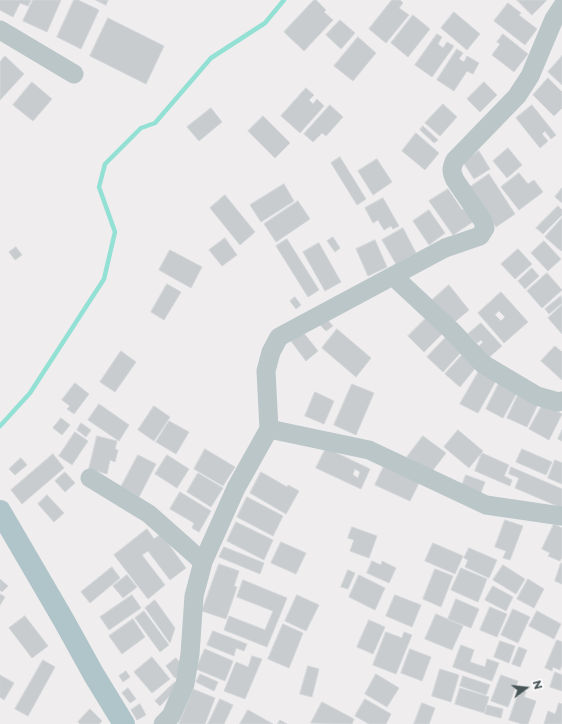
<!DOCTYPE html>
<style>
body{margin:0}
#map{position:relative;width:562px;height:724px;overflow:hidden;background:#f0edee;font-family:Montserrat,sans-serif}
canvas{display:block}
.north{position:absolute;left:506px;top:668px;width:40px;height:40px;-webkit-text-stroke:3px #fff;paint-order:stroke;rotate:75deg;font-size:11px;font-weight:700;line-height:16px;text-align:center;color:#485658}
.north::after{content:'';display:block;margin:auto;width:14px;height:18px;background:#485658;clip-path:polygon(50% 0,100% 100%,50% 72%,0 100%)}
</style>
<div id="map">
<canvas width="562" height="724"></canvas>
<div class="north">N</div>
</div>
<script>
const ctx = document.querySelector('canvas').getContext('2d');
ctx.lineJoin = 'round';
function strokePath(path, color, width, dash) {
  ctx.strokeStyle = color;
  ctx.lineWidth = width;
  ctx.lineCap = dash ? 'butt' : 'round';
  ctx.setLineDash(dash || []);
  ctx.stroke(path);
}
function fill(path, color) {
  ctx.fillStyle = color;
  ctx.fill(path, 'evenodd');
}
const stream = new Path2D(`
 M0,426L30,393L104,279L115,232L99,187L105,164L141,128L155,123L211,58L265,23L284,0`);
const building = new Path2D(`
 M0,0H31L28,6L20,3L13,17L0,10Z
 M33,0H61L47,32L23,21Z
 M74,0H78L99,10L81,49L57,37Z
 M96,0H108L106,5Z
 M314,0H316L326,10L324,12L333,20L304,51L284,32Z
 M392,0H400L403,3L399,8L409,15L386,43L369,29Z
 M517,0H546V1L532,15Z
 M508,3L521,13L519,15L537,29L525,45L494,21Z
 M454,12L480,34L467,50L441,28Z
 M413,15L430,29L408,57L391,43Z
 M108,18L164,46L146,84L90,56Z
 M340,20L355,33L341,49L326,35Z
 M437,34L442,37L438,44L443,48L447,42L454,46L432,77L415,65Z
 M503,34L528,54L514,72L492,55L500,44L497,42Z
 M358,37L376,53L353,81L334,66Z
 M457,49L463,53L459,59L464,62L467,56L479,63L473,74L467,71L454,91L437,80Z
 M5,56L24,74L0,100V62Z
 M562,56V85L548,72Z
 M548,78L562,92V108L554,116L533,95Z
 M32,82L52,99L33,121L13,105Z
 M484,82L497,95L480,112L467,99Z
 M306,88L314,95L309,100L313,104L317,99L324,106L300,133L281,116Z
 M443,104L457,117L440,136L425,123Z
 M330,105L343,117L326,136L322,133L313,142L304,134Z
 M532,105L556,135L551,139L545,131L542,134L548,141L540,148L516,118Z
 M211,108L222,122L199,141L187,127Z
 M263,116L290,143L275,158L248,131Z
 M423,126L438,140L434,143L420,130Z
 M416,133L439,153L425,170L402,151Z
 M508,148L522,165L507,178L493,161Z
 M479,151L490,169L474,179L463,162Z
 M340,157L366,199L357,205L331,163Z
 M377,159L392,182L373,195L358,171Z
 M519,173L528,184L534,180L543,192L519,210L501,187Z
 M489,174L515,214L496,227L470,187Z
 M284,184L294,201L261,222L250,205Z
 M562,188V203L555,197Z
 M448,189L462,210L468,206L477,219L453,235L429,201Z
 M225,195L255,232L240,245L210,208Z
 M383,198L399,226L393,229L391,226L384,230L378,220L373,223L365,208Z
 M298,201L310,219L276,242L264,224Z
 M558,206L562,210V215L543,234L536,228Z
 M429,210L445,233L429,245L413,221Z
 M562,218V250L561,251L545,237Z
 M403,228L416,253L396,264L382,240Z
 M333,237L340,248L335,252L327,241Z
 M225,238L237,255L222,266L209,250Z
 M287,239L319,290L308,297L276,246Z
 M375,240L387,267L368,276L356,249Z
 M544,241L561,259L548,271L531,253Z
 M319,243L341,282L325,291L303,252Z
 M16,247L22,255L15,260L9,252Z
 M518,249L532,264L515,279L501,264Z
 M170,250L202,267L191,288L159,270Z
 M532,268L539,276L525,289L518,281Z
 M547,273L562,290L542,308L527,291Z
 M167,284L181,292L164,320L151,312Z
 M449,285L469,310L451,325L431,301Z
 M501,292L528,322L504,343L478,313ZM499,311L505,317L501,321L495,315Z
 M561,296L562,303L549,314L545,309Z
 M295,297L301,305L296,309L290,301Z
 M562,305V334L548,318Z
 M427,317L443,333L424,352L408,336Z
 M326,318L333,326L326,331L319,324Z
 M481,323L502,346L486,360L476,349L483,342L481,340L477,343L468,334Z
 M337,329L371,358L356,377L322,348Z
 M303,332L318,351L306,361L291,341Z
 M448,335L464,349L443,372L427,357Z
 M555,346L562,352V380L541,361Z
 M121,351L136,362L115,392L100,382Z
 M463,354L477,366L460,387L445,374Z
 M480,369L497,379L478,413L460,404Z
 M500,381L518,391L503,418L486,409Z
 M75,383L89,394L74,414L67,409L70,406L62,400Z
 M352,384L374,393L356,435L334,425Z
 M520,391L540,400L527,427L507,418Z
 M315,392L334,401L324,424L305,416Z
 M99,404L129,425L119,441L88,420Z
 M543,404L562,414L549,440L529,429Z
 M154,406L170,417L154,441L138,430Z
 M61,418L70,425L62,435L53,428Z
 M169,421L189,432L176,454L156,442Z
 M81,423L91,430L86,437L77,430Z
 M458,430L483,451L469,468L444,447Z
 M562,430V441L558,439Z
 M75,432L88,441L72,465L59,456Z
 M97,436L117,441L115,449L118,450L115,462L110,460L107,474L89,469Z
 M423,436L446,453L430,474L407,457Z
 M326,448L370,469L361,489L316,468ZM355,469L360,472L358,478L353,475Z
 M205,449L235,467L223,486L194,469Z
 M522,449L552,462L546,475L516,462Z
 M482,453L509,465L504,476L512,480L510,486L475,471Z
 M53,454L64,468L22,504L11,490Z
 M138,455L156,464L139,497L121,487Z
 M167,455L189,469L177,488L155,474Z
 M21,458L27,465L15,475L9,469Z
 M555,460L562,463V484L548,478Z
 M385,464L420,481L410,501L375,485Z
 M511,467L562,489V508L515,488L519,478L509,474Z
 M65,472L75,483L65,492L55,481Z
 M261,472L287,487L288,485L299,491L286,514L250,493Z
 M198,473L223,488L211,507L187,492Z
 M466,475L485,482L480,495L461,488Z
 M180,492L211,511L199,532L192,528L194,523L170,509Z
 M47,495L64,513L54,522L38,504Z
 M247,497L283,516L273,536L237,517Z
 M505,520L523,526L510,560L503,558L506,551L495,547Z
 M236,522L273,540L264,560L227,541Z
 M554,524L562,528V557L560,561L548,556L550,553L542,549Z
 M352,527L377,536L369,558L350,551L354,540L348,538Z
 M147,529L154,539L161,534L186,568L170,580L148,551L142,555L165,585L148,599L114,555Z
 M281,542L306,553L296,574L271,563Z
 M433,543L463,556L455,574L425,561Z
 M224,547L264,563L260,574L219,557Z
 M469,548L497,560L489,578L465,567L468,560L464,558Z
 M372,561L381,565L382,561L396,568L389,583L367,573Z
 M561,563L562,564V584L555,581Z
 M219,564L239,571L234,586L237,587L226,619L202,611Z
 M503,565L525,579L516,594L493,580Z
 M112,567L120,578L90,603L81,592Z
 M461,568L487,579L478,602L451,590Z
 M435,569L453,576L441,607L423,599Z
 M348,570L355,573L348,589L341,587Z
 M127,575L137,587L123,598L113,586Z
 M359,575L385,588L375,610L349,597Z
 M0,579L8,586L2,592L0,590Z
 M528,579L544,589L534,608L517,599Z
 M243,580L287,598L267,647L224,630L229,616L265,630L273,611L237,597Z
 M493,586L513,597L506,611L485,600Z
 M0,594L5,597L0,605Z
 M132,595L141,608L109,630L100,617Z
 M297,595L319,605L306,631L285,621Z
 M395,595L421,605L412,627L386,616Z
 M456,599L479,609L471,628L448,619Z
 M155,600L175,628L170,643L145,608Z
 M490,607L507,614L497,637L480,630Z
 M513,609L530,617L518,643L501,635Z
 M144,611L169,645L160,652L135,618Z
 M537,611L561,624L554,639L529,626Z
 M436,614L463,626L452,650L425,639Z
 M25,616L48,646L32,658L9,628Z
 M133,619L145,637L122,654L109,636Z
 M369,620L385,627L373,654L357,647Z
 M283,624L303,633L289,668L268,659Z
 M213,631L247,644L244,651L236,648L234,656L207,645Z
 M386,632L402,638L404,632L412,635L396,674L373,665Z
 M557,640L562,642V665L560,670L553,667L552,671L545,668Z
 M500,641L515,646L509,663L494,657Z
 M461,645L474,650L470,662L485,667L487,659L499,663L492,681L453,667Z
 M519,647L527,650L520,667L512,664Z
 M205,649L233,661L225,681L196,669Z
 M410,649L431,657L422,681L401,673Z
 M252,656L262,659L245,699L224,691L236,662L248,667Z
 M152,657L170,679L152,693L134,672Z
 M176,658L183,666L181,673L175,678L166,666Z
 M43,660L55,667L28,716L15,709Z
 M308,666L319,669L312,697L300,694Z
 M440,669L459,675L451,702L432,696Z
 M126,671L130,677L123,682L119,676Z
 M555,672L562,675V691L550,687Z
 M200,674L218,682L214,691L196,682Z
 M376,674L399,688L387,707L365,694Z
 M0,675L14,683L4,700L0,697Z
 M501,675L518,681L508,707L491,701Z
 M463,676L490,685L486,695L460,686Z
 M175,682L179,686L160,706L155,701Z
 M128,688L136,699L130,703L122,693Z
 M460,688L489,697L484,713L455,704Z
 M193,689L215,698L205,724H179Z
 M520,689L526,692L524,697L536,701L528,724H522L509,720Z
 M220,699L233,705L224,724H208Z
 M365,699L391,714L386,724H369L355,716Z
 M322,702L354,719L352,724L311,723Z
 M422,703L435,708L429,724H414Z
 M559,703L562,704V724H544L548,711L555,714Z
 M140,704L146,715L137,720L131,710Z
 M487,705L503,709L501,718L485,714Z
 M90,709L102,721L99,724H80L78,722Z
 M248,710L273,724H240Z
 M280,720L287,724H278Z`);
const minor = new Path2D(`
 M0,30L74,74
 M393,276L452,331L483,364L537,396L558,402L562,401
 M269,429L369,450L486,505L562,516
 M90,478L149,514L203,562
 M163,724L171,716L185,684L190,654L194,596L203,562L236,488L269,429L266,371L271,352L279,337L445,248L480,236L485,228L483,221L455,180C451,172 451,168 455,160L517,96L530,76L554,19L562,7`);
const major = new Path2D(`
 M0,511L63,619L94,675L124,724`);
strokePath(stream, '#93e0d5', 4.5);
fill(building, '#c8ccce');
strokePath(building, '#d2d6d8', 1);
strokePath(minor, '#bac6c8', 19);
strokePath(major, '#b0c5c9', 22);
</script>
